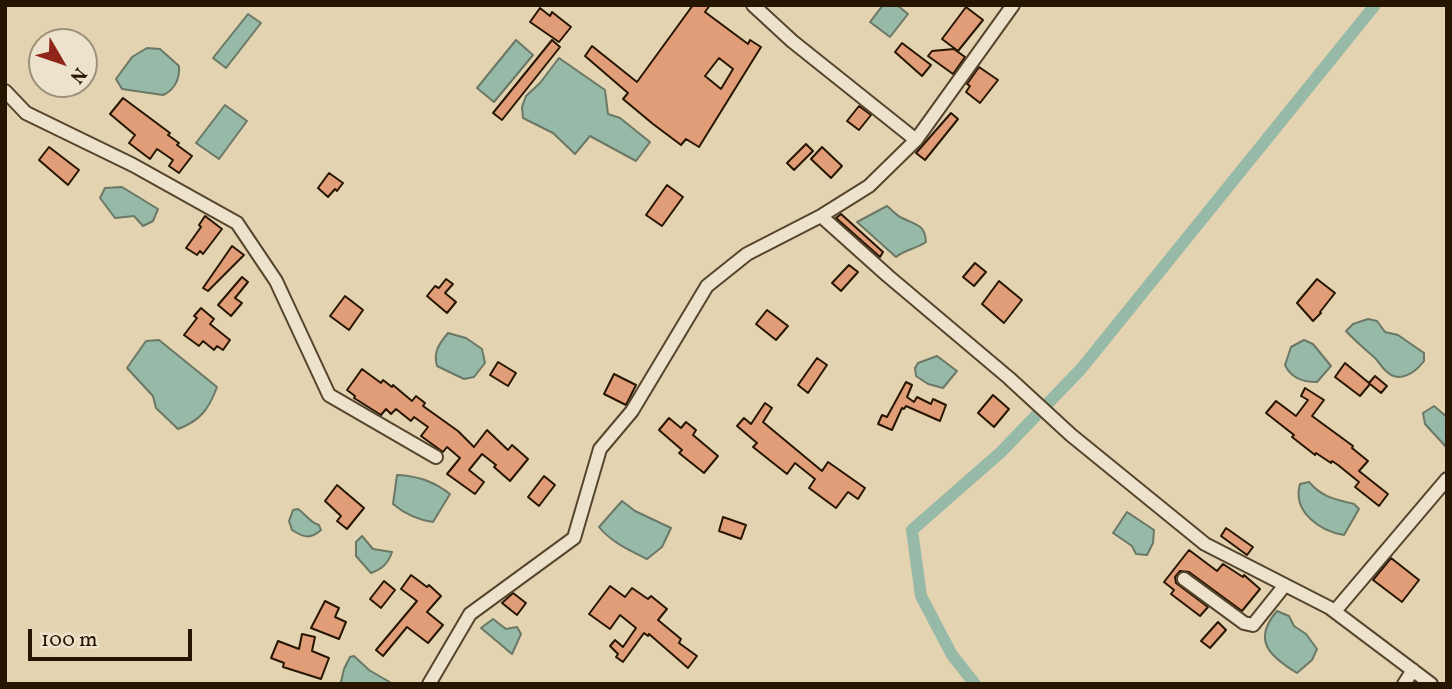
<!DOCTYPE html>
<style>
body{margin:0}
#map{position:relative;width:1452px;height:689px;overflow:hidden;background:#e4d3b1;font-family:Vollkorn,serif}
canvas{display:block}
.frame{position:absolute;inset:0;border:7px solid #261601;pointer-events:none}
.north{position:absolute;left:28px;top:28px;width:70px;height:70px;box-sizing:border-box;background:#ede2cc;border:2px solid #9d907b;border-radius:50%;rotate:129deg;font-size:19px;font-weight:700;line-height:28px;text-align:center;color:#261601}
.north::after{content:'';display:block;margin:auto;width:24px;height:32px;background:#8f2418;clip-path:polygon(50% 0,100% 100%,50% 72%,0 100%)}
.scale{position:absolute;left:28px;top:629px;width:164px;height:32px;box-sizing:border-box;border:4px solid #261601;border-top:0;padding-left:9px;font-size:21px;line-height:24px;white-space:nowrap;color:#261601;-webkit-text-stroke:5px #ede2cc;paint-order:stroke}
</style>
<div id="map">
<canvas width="1452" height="689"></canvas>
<div class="frame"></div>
<div class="north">N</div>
<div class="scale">100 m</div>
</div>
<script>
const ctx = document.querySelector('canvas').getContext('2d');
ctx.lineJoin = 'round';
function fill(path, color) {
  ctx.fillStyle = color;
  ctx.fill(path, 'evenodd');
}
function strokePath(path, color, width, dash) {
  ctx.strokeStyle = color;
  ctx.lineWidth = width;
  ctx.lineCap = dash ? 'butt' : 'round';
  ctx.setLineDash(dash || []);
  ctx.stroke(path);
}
const water = new Path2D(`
 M883,5H897L908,14L890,37L870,22Z
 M248,14L261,23L226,68L213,58Z
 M516,40L533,55L494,102L477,88Z
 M147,48L160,49L179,66C180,78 175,90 163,95L122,89L116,79L132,57Z
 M559,58L605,90L608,114L620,118L650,142L636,161L590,136L575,154L553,133L523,118L522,107L526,96L540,83Z
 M225,105L247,121L219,159L196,143Z
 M122,187L158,209L153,221L143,226L134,216L115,218L100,198L105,188Z
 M887,206C892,210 896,215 902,218C916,225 925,224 926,242C916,249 906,249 896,257L857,222Z
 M1368,319L1377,321L1385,332L1398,335L1424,353V361C1415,373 1399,384 1386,371C1382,368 1379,362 1375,358C1365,349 1355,341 1346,331L1353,324Z
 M448,333L466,338L482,349L485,363L474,377L464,379L437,366C433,352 439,344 448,333Z
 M159,340L217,387C209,409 200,421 178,429L156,408L153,396L127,368L146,341Z
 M1304,340L1313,344L1331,366L1317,382C1302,382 1291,378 1285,365L1291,347Z
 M937,356L957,371L943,388L928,384L916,376L915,368L918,363Z
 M1434,406L1447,417V448L1425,424L1423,413Z
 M397,475C418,476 433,481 450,494L433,522C418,520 405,514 393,504Z
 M1309,482C1323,498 1335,499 1354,504L1359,509L1344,535C1320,531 1292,512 1300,484Z
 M622,501L635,511L671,528L662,547L647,559C629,550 611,542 599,527Z
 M298,509C306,514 309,522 319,525L321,530C310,540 303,537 292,530L289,521L293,510Z
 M1127,512L1154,530L1153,543L1147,555L1136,554L1132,546L1113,533Z
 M362,536L373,549L392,552C388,564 382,569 371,573L356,556V542Z
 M1277,611L1289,616L1294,626L1306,634L1317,649L1312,660L1297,673C1269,656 1252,640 1277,611Z
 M493,619L506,629L517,627L521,634L512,654L481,628Z
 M354,656L369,670L393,684H343L341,682L344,669L350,657Z`);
const canal = new Path2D(`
 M975,684L952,655L921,596L912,530L1001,452L1081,369L1375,5`);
const building = new Path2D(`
 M693,5H710L705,12L748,44L750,40L761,47L699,147L686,139L681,145L653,124L623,99L628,93L585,56L592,46L637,82ZM719,58L733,69L721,89L705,76Z
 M966,7L983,20L958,51L942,39Z
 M540,8L550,16L552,12L571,27L559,42L530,22Z
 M552,40L560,47L502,120L493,113Z
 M902,43L931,65L922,76L895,52Z
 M954,49L965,57L953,74L928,56L932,51Z
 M979,67L998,80L980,103L966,92L970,86L967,84Z
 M123,98L170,133L168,135L179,143L177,145L192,156L179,173L169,166L173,160L157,149L150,159L129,143L135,135L110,114Z
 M859,106L871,115L859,130L847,121Z
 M951,113L958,119L925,160L916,153Z
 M806,144L813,151L794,170L787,163Z
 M49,147L79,170L68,185L39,160Z
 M822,147L842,166L831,178L811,159Z
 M329,173L343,183L337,191L335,189L328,197L318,188Z
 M667,185L683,197L662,226L646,215Z
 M841,214L883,252L880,257L836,218Z
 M205,216L222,229L203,254L200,251L197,255L186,248L201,227L199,225Z
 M232,246L244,255L208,291L203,288Z
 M975,263L986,272L974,286L963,277Z
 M849,265L858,272L841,291L832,283Z
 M242,277L248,282L235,298L242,303L231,316L218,305Z
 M446,279L453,284L445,293L456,302L447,313L427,296L435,286L439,288Z
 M1317,279L1335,293L1320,312L1321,313L1313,321L1297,303Z
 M999,281L1022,300L1004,323L982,304Z
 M345,296L363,310L349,330L330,316Z
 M201,308L214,319L210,324L230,340L223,350L217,346L214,350L203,341L199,346L184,335L197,318L194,316Z
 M767,310L788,326L776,340L756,324Z
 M817,358L827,365L808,393L798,385Z
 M498,362L516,373L508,386L490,375Z
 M1345,363L1369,383L1375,376L1387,386L1381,393L1370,384L1360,396L1335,377Z
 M362,369L381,383L383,380L392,387L393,385L412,401L416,396L425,403L423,406L458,431L474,447L487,430L508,450L512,445L528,459L510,481L494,467L496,465L482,454L469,470L484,482L475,494L447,474L460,458L447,447L443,452L421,436L428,427L414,417L411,421L396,409L391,414L386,409L381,415L354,398L355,396L347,390Z
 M614,374L636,385L626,405L604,394Z
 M906,382L912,385L907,397L914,402L917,397L931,404L933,399L946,405L940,421L906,406L904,409L902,408L892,430L878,424L882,415L887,417Z
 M1305,388L1324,400L1312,416L1353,446L1352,448L1368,461L1359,471L1388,494L1379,506L1355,487L1359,482L1338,465L1332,461L1331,463L1316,453L1315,455L1292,437L1294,435L1266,413L1276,401L1296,416L1308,400L1301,396Z
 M993,395L1009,409L994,427L978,413Z
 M765,403L772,408L763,422L822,471L828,462L865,488L858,499L848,492L836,508L809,488L815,479L795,463L787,474L753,447L757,443L737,426L744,418L751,424Z
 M669,418L681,428L686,422L696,430L693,435L718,456L704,473L679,453L682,450L659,430Z
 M544,476L555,485L539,506L528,497Z
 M337,485L364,508L347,529L337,521L341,516L325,501Z
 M723,517L746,525L741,539L719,531Z
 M1226,528L1253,547L1247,555L1221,536Z
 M1189,550L1217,571L1223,564L1243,577L1244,575L1260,589L1242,611L1189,572L1180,571L1175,577L1176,583L1208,607L1200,616L1171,594L1174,590L1164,582Z
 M1391,558L1419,580L1402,602L1373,580Z
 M411,575L427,587L429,585L441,596L427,612L443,625L428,643L407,627L383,656L376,650L417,601L401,589Z
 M384,581L395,590L381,608L370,599Z
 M610,586L625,597L632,588L648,599L651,596L667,609L658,620L681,639L679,643L697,656L688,668L649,634L648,636L644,633L623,662L616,657L618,654L610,646L615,640L623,647L636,628L620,615L610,629L589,614Z
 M513,593L526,603L517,615L502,603Z
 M325,601L339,608L335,617L346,622L339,639L311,628Z
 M1218,622L1226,630L1210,648L1201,641Z
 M302,634L315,637L312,651L329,658L321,679L283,667L284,663L271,658L278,641L299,649Z`);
const street = new Path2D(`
 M753,5L792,41L916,140
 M5,91L26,113L133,165L237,223L276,281L329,395L436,457
 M821,216L888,276L1009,378L1071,435L1205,544L1330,608L1431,684
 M1184,579L1244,623L1253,625L1285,585
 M1335,611L1447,479
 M429,684L470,614L574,538L600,449L632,411L707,286L747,254L821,216L869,186L916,140L1013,5
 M1404,684L1413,670`);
fill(water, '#97b9a7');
strokePath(water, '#6a7865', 2);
strokePath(canal, '#97b9a7', 12);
fill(building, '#e19c78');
strokePath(building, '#261601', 2);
strokePath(street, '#56452d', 16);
strokePath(street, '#ede2cc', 12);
</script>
